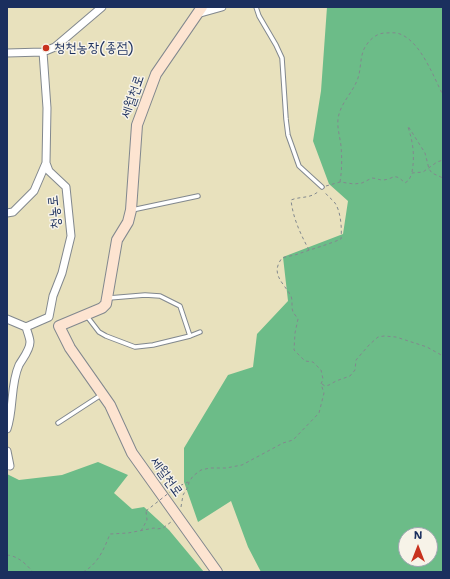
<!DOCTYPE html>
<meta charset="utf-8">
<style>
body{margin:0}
#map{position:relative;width:450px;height:579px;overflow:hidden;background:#e8e1bd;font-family:"Shantell Sans",sans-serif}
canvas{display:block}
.frame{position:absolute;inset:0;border:8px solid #1b2f5e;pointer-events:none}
.north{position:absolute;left:398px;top:527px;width:40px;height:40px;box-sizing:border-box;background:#f7f3e8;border:1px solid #9fa5b1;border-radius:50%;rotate:0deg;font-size:11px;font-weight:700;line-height:16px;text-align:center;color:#1b2f5e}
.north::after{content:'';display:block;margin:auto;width:14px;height:18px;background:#c8321e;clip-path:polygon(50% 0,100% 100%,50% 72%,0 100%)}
</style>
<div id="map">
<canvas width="450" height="579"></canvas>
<div class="frame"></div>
<div class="north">N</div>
</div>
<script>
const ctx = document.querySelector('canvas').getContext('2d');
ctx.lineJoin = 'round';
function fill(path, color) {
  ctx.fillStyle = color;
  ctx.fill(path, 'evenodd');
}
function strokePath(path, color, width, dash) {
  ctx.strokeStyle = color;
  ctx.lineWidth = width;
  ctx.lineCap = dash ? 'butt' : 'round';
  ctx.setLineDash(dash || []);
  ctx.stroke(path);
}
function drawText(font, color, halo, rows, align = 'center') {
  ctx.font = font + ' "Shantell Sans","Poor Story",sans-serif';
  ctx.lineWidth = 3;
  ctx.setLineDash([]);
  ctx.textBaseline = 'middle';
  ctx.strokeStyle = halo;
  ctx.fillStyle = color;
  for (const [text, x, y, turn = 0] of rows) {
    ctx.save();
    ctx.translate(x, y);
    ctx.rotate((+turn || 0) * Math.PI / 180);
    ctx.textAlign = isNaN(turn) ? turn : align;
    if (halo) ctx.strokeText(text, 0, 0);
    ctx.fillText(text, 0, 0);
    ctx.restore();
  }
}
const forest = new Path2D(`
 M327,7H443V572H261L248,547L231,501L198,522L184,482V448L228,375L253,367L257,334L288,301L283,257L343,234L348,201L329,184L313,141L321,91ZM406,535H430V559H406Z
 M98,462L128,475L114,493L132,509L144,507L169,530L204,572H7V474L19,480L62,475Z`);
const path = new Path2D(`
 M412,172C415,156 413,142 408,127V126L425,153L429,169L432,173L443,178
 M340,182C342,170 342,158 341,146C340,137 337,128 338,119C340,103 353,93 358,78C361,69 360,58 364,49C368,41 376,33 385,33C390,33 395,32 400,34C421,42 433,76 443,95
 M326,186L340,182L354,184L362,183L372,178C376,178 379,180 382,180C394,180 393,171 405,183L409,180L412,173L423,172L437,162L443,160
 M309,250C300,233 293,218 291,200C301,196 310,199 319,191
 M322,384L325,386L329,385L336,381L350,376L355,370L356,360L369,345L378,337L384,336L396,337L427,347L443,356
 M175,488L188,482
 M181,507L183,495L188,487L189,482L193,476L201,470L210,468H226L242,465L283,443L293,440L319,413L324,393L321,384L323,379L321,370L313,362L305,361L294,350L295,333L298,319C297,317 294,314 293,312C291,307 293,301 291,296C283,282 270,274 282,258C287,256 293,256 298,254C312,249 327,245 341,239C342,229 341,212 335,203C332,199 327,196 324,191
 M141,531L147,520L146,511
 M7,555C18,556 26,564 33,572
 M83,572C98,564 104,549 110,534L128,533L154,528L157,529L163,528L171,522`);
const lane = new Path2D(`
 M256,7L259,16L276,45L282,58L286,119L288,135L293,149L299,166L322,187
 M132,210L198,196
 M109,298L145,295L160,296L180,306L190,336
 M86,315L99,332L106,336L135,347L153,345L190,336L200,332
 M58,423L101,395`);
const street = new Path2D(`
 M197,14L222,7
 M7,53L43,52
 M7,213L13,212L34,191L46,163
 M7,319L26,327
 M7,429C14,409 10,385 19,365C23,358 30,350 30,342C30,338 27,331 26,327L49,317L53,296L62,273L71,236L66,187L49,171L46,163L47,108L43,52L55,47L102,7
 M7,451L10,466`);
const secondary = new Path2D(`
 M202,7L156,74L137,125L131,210L128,222L117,240L106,304L102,308L59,326L70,348L110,405L132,453L217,572`);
const pathBridge = new Path2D(`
 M146,511L175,488`);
const markers = [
 [46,48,4,"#c8321e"]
];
const poiNames = [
 ["청천농장(종점)",54,48]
];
const streetNames = [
 ["세월천로",133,97,-71],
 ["청농로",55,212,-96],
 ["세월천로",166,477,54]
];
fill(forest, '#6cbc88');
strokePath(lane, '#82888e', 5.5);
strokePath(street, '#82888e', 9);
strokePath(secondary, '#82888e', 12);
strokePath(path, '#82888e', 1, [3, 3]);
strokePath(lane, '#fff', 3.5);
strokePath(street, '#fff', 7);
strokePath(secondary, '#fde4d1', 10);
strokePath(pathBridge, '#82888e', 1, [3, 3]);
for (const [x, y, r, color] of markers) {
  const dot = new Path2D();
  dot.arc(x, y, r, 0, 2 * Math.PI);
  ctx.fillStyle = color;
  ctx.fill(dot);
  strokePath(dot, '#f7f3e8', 1.5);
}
drawText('14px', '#1b2f5e', '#f7f3e8', poiNames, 'left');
drawText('14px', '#1b2f5e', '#f7f3e8', streetNames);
</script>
